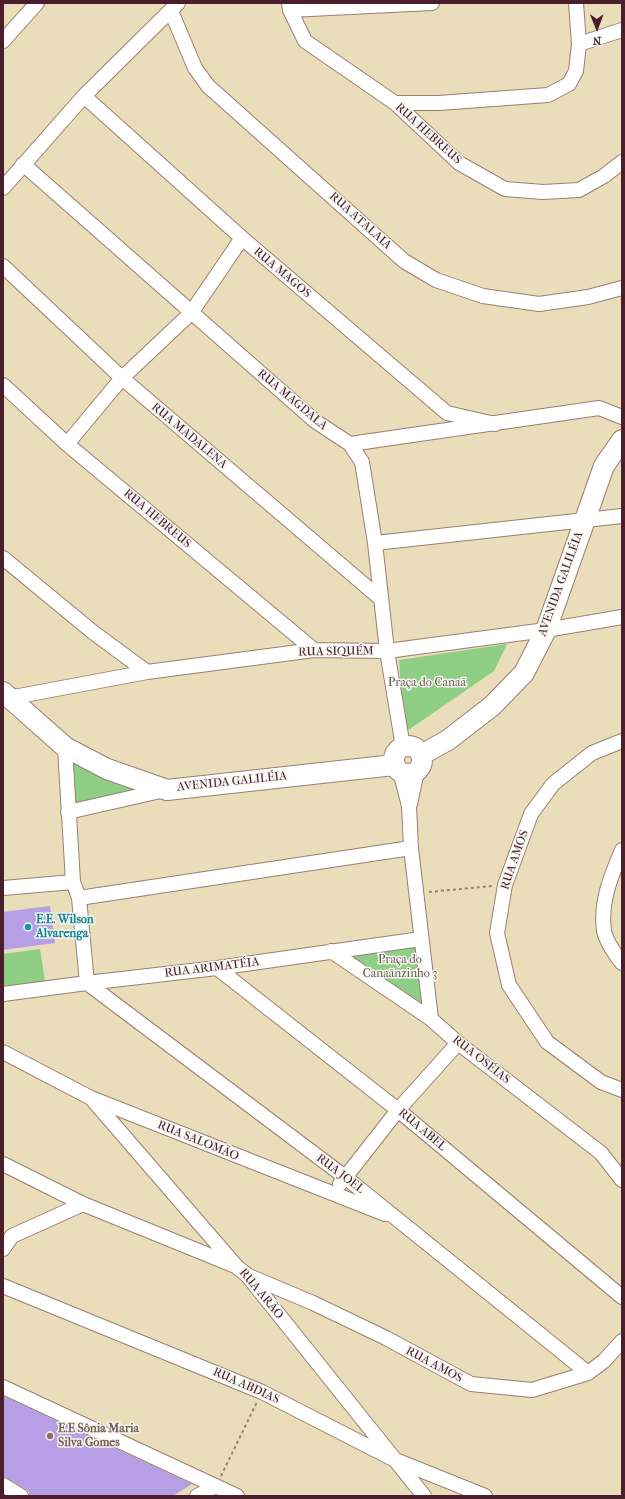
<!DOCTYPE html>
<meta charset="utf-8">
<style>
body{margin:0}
#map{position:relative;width:625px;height:1499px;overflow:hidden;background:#eadeba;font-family:"IM FELL French Canon",serif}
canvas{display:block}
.frame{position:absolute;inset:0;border:4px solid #4a1f2b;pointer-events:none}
.north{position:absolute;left:577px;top:8px;width:40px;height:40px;-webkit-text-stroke:3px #f6f6f2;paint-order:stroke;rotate:179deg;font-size:11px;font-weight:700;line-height:16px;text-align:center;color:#4a1f2b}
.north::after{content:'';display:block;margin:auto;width:14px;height:18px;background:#4a1f2b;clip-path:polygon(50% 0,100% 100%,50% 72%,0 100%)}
</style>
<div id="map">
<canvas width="625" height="1499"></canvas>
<div class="frame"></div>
<div class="north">N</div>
</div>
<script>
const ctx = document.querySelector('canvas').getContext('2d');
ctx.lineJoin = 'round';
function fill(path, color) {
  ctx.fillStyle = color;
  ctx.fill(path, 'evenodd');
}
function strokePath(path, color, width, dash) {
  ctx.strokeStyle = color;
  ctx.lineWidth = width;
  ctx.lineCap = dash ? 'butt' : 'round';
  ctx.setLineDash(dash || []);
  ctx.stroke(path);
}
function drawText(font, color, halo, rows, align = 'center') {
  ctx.font = font + ' "IM FELL French Canon",serif';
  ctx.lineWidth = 3;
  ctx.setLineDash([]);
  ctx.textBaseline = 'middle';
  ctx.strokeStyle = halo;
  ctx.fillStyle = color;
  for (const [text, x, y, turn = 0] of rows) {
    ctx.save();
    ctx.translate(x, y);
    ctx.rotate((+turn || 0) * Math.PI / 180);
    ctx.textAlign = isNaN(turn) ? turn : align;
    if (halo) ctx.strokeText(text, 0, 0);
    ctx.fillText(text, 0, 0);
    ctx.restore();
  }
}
const green = new Path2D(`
 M507,644L494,671L404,733L399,660Z
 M68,754C97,779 116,783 153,791L69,805Z
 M419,942L426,1011L340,953Z
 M40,949L45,981L3,986V954Z`);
const building = new Path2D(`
 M50,906L55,943L3,950V912Z
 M3,1396L192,1484L173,1496H29V1492L25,1489L7,1478L3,1477Z`);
const path = new Path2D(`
 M429,892L492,886
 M221,1476L257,1402`);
const street = new Path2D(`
 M289,3L290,10L305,41L395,103L459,163L505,189L543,192L579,190L604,176L622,162
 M290,10L432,3
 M171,11L195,68L208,86L404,261L436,280L483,296L539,304L588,297L622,288
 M3,41L37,3
 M579,44L622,30
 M84,96L242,238L447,413L495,424
 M395,103H439L548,95L569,84L576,71L579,44L576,3
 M23,164L315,421L350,444L362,462L375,543L387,651L403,747
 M3,188L84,96L178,3
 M3,266L122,378L381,599
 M3,385L67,444L314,650
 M67,444L122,378L191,313L242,238
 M350,444L599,408L622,417
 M375,543L622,516
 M3,558L94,633L147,672
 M3,699L147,672L314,650L387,651L546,630L622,617
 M622,741L592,753L553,784L531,814L505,885L497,933L509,985L547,1042L601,1082L622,1090
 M65,747L73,882L79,898L87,983L345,1177L588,1373
 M400,771L409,806L411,848L431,1019
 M410,804L417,771
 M68,812L165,790
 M622,850C611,876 600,902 604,931C606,941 616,956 622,963
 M3,888L73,882
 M79,898L411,848
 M331,951L431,1019L458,1043L601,1153L622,1180
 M217,968L398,1110L622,1297
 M3,994L87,983L217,968L421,939
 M3,1052L91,1098L385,1214
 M91,1098L237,1267L247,1275L424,1496
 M3,1164L83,1204L233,1265
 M340,1184L398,1110L458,1043
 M3,1249L12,1236L83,1204
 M249,1276L313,1303L386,1338L471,1384L532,1390L588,1373L604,1361L622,1341
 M3,1286L262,1392L393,1459L485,1496
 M3,1387L237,1496
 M3,1485L21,1496
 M197,1496L216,1486`);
const secondary = new Path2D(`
 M3,692L65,747L107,769L167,790L394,765
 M394 760a14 14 0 1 1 28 0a14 14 0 1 1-28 0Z
 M421,755L448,740L492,706L524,673L546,630L604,466L622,440`);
const markers = [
 [28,927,4,"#0f9aa8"],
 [50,1436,4,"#8d6e63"]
];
const streetNames = [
 ["RUA HEBREUS",428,134,42],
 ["RUA ATALAIA",360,221,42],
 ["RUA MAGOS",282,273,40],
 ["RUA MAGDALA",292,400,40],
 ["RUA MADALENA",189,436,40],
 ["RUA HEBREUS",157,519,40],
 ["AVENIDA GALILÉIA",561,584,-70],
 ["RUA SIQUÉM",336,652,-1],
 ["AVENIDA GALILÉIA",232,782,-6],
 ["RUA AMOS",515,860,-71],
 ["RUA ARIMATÉIA",212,968,-7],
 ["RUA OSÉIAS",481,1060,38],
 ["RUA ABEL",422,1130,40],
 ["RUA SALOMÃO",198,1141,22],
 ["RUA JOEL",340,1174,37],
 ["RUA ARÃO",261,1294,50],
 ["RUA AMOS",434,1365,28],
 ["RUA ABDIAS",246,1386,24]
];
const parkNames = [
 ["Praça do Canaã",427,683],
 ["Praça do",400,960],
 ["Canaãnzinho 3",400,974]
];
const cultureNames = [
 ["E.E. Wilson",36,920],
 ["Alvarenga",36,934]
];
const educationNames = [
 ["E.E Sônia Maria",58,1429],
 ["Silva Gomes",58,1443]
];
fill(green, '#8fce85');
fill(building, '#b79fe6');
strokePath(street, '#9a7e72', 16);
strokePath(secondary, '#9a7e72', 22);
strokePath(path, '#9a7e72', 2, [3, 3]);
strokePath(street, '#fff', 14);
strokePath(secondary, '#fff', 20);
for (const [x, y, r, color] of markers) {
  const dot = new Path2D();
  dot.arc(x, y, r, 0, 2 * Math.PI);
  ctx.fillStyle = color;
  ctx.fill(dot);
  strokePath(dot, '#f6f6f2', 1.5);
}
drawText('12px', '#4a1f2b', '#f6f6f2', streetNames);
drawText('12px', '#5f5446', '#f6f6f2', parkNames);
drawText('bold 12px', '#0d838f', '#f6f6f2', cultureNames, 'left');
drawText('bold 12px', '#785e54', '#f6f6f2', educationNames, 'left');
</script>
